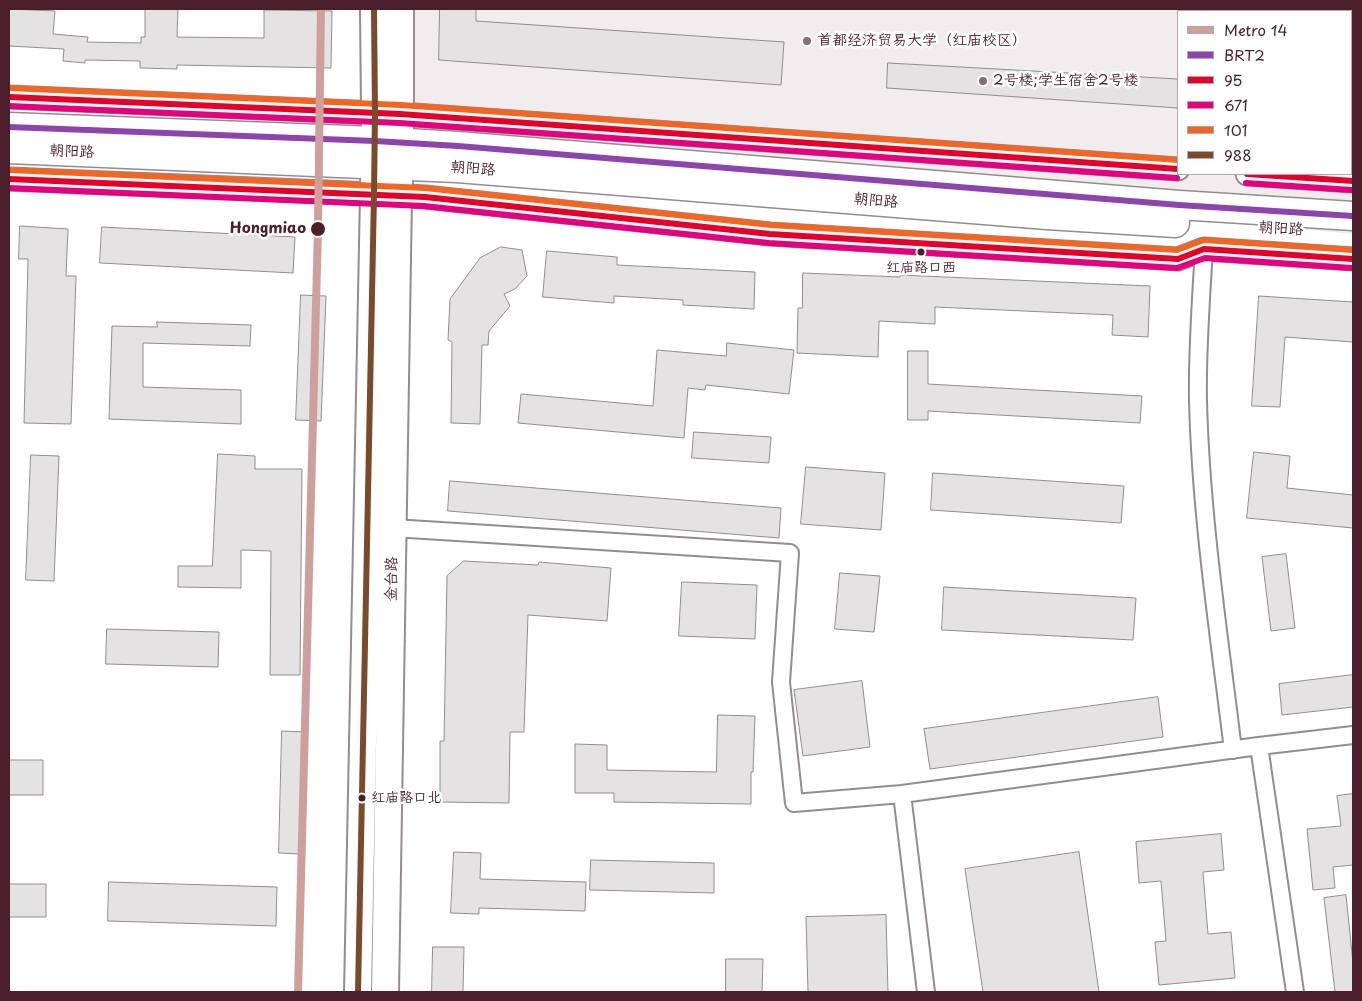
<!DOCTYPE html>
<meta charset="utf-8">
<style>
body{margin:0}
#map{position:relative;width:1362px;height:1001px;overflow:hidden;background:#fff;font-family:"Playpen Sans",sans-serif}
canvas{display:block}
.frame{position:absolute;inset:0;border:10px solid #4a1f2b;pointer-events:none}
.legend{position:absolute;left:1177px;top:10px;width:175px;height:165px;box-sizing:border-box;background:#fff;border:1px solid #b7a5aa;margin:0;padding:6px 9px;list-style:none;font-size:15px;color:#4a1f2b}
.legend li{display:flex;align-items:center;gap:10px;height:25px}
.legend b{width:25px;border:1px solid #b7a5aa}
</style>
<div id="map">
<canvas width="1362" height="1001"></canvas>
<div class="frame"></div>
<ul class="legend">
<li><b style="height:6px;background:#cda09b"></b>Metro 14</li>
<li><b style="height:6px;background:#8e44ad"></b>BRT2</li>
<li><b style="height:6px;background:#e4002b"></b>95</li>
<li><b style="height:6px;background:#e5007d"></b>671</li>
<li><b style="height:6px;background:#f26522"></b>101</li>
<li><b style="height:6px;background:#7a4b2a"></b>988</li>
</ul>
</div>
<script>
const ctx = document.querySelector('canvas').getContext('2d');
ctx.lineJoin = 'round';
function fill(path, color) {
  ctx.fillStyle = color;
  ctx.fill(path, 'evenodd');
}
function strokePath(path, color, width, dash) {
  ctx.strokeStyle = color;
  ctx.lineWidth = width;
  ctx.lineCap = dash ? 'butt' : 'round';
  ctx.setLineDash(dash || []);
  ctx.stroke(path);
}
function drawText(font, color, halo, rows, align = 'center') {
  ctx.font = font + ' "Playpen Sans","LXGW WenKai TC",sans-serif';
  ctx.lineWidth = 5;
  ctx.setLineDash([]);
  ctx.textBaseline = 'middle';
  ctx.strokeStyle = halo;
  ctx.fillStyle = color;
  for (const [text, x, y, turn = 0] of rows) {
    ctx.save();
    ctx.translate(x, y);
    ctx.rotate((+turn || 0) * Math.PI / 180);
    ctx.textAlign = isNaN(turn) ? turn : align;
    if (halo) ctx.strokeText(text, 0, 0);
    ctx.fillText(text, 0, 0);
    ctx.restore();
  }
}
const built = new Path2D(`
 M377,9H1353V234L375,141ZM1178,11H1351V174H1178Z`);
const building = new Path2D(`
 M9,9L55,11L53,34L88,37L87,42L141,43V37H145V9H178L177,37L264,38V10L332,11L331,68L177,65V69L140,68V61L85,60V63L63,61L64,49L9,46Z
 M440,9H476V21L784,42L781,85L439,60Z
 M888,63L1178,79V108L887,88Z
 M20,226L68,229L66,276H76L71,424L24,423L28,259H19Z
 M102,227L295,237L293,273L100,263Z
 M501,247L522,250L527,276L515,289L504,294L510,306L489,331L488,345H482L480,424L451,423L452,342L448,340L450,299L480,258Z
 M547,251L617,257V265L755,272L754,309L683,305V300L614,296V303L543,297Z
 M803,273L900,277V275L1150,286L1148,337L1112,335L1113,315L935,307V324L879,321L878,357L797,353L798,308H802Z
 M301,295L326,296L321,421L296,420Z
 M1259,296L1353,302V342L1285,337L1280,407L1252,406Z
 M157,322L251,325L250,346L143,343V387L241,390V424L109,419L112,326L157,327Z
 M727,343L794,350L789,394L706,385L705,390L688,388L684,438L518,423L521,394L653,406L657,350L726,356Z
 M908,351H928V384L1142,396L1140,423L928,411V420H908Z
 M694,432L771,437L769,463L692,458Z
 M1254,452L1290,456L1287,488L1353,495V528L1247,518Z
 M218,454L255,456V469H302L300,675H270L271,551L241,550V588L178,587V566H212Z
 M31,455L59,456L54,581L26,580Z
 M806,467L885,473L881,530L801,524Z
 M933,473L1124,486L1121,523L931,510Z
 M450,481L781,508L779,538L448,511Z
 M1286,554L1295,628L1271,631L1262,557Z
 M464,561L538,565L539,562L611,568L607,621L528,615L524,732H510L509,803L440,802V741H444L447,576Z
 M840,573L880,576L874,632L835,629Z
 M682,582L757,585L755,639L679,636Z
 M944,587L1136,598L1133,640L942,630Z
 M107,629L219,632L218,667L106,664Z
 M1353,675V707L1282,715L1279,684Z
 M862,681L870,747L803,756L794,690Z
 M1158,697L1163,737L930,769L924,729Z
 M718,715L755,716L753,772H751V804L614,802V793H575V744L607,745V770L716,772Z
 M282,731L306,732L302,854L279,853Z
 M9,760H43V795H9Z
 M1353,794V865L1333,867L1335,888L1313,890L1307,829L1341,826L1337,796Z
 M1221,834L1224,870L1203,872L1208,934L1231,932L1235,978L1159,985L1155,942L1166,941L1161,881L1139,883L1136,842Z
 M454,852L481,853L480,879L586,882L585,911L479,908V914L451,913Z
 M1079,852L1099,992H983L965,869Z
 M591,860L714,863V893L590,890Z
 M109,882L277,887L276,926L108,921Z
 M9,884H46V917H9Z
 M1346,895L1353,963V992H1335L1324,898Z
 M886,915L888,992H808L806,917Z
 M433,947H464L463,992H432Z
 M726,959H763L762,992H726Z`);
const minor = new Path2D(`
 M1204,249C1201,300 1197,350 1198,401C1201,518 1219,634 1233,750
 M393,528L790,553L781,682L794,803L902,794
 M1259,746L1295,992
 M926,992L902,794L1259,746L1353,735`);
const tertiary = new Path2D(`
 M9,97L400,114L1178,169
 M1247,174L1353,181
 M9,179L351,193L425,197L770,234L1178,259L1204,249L1353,259`);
const primary = new Path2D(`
 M358,992L374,195L375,113L374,9
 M385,992L398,197L400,165V9`);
const trunk = new Path2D(`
 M9,127L375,141L458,146L1179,205L1353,216
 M9,149L457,168L1047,215L1175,223`);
const bus1 = new Path2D(`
 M9,127L375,141L458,146L1179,205L1353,216`);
const bus2 = new Path2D(`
 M9,97L400,114L1178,169
 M1247,174L1353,181
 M9,179L425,197L770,234L1178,259L1204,249L1353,259`);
const bus3 = new Path2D(`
 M9,106L400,123L1177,178
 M1246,183L1352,190
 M9,188L424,206L769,243L1177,268L1205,258L1352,268`);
const bus4 = new Path2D(`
 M9,88L401,105L1178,160
 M9,170L425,188L771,225L1177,250L1204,240L1353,250`);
const bus5 = new Path2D(`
 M358,992L374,195L375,113L374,9`);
const metro1 = new Path2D(`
 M298,992L318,228L321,9`);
const markers = [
 [807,41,5,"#896d75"],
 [983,81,5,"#896d75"],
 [318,229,8,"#4a1f2b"],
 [921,252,4.5,"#4a1f2b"],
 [362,798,4.5,"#4a1f2b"]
];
const busNames = [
 ["红庙路口西",921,268],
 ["红庙路口北",371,798,"left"]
];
const poiNames = [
 ["首都经济贸易大学（红庙校区）",817,41],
 ["2号楼;学生宿舍2号楼",993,81]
];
const streetNames = [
 ["朝阳路",72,152,2],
 ["朝阳路",473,169,4],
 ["朝阳路",876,201,5],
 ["朝阳路",1281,229,3],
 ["金台路",392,579,-89]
];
const stopNames = [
 ["Hongmiao",306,229]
];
fill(built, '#f1edee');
fill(building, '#e4e2e3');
strokePath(building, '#948c8e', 1);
strokePath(minor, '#948c8e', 20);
strokePath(tertiary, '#948c8e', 25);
strokePath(primary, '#948c8e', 30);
strokePath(trunk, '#948c8e', 31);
strokePath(minor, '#fff', 16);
strokePath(tertiary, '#fff', 21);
strokePath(primary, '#fff', 26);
strokePath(trunk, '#fff', 28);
strokePath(bus1, '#8e44ad', 6);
strokePath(bus2, '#e4002b', 6);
strokePath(bus3, '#e5007d', 6);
strokePath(bus4, '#f26522', 6);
strokePath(bus5, '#7a4b2a', 6);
strokePath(metro1, '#cda09b', 8);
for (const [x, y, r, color] of markers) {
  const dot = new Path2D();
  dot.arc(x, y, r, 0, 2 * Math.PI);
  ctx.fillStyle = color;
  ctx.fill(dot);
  strokePath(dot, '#fff', 2);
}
drawText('14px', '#4a1f2b', '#fff', busNames);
drawText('15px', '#4a1f2b', '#fff', poiNames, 'left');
drawText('15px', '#4a1f2b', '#fff', streetNames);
drawText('bold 15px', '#4a1f2b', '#fff', stopNames, 'right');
</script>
